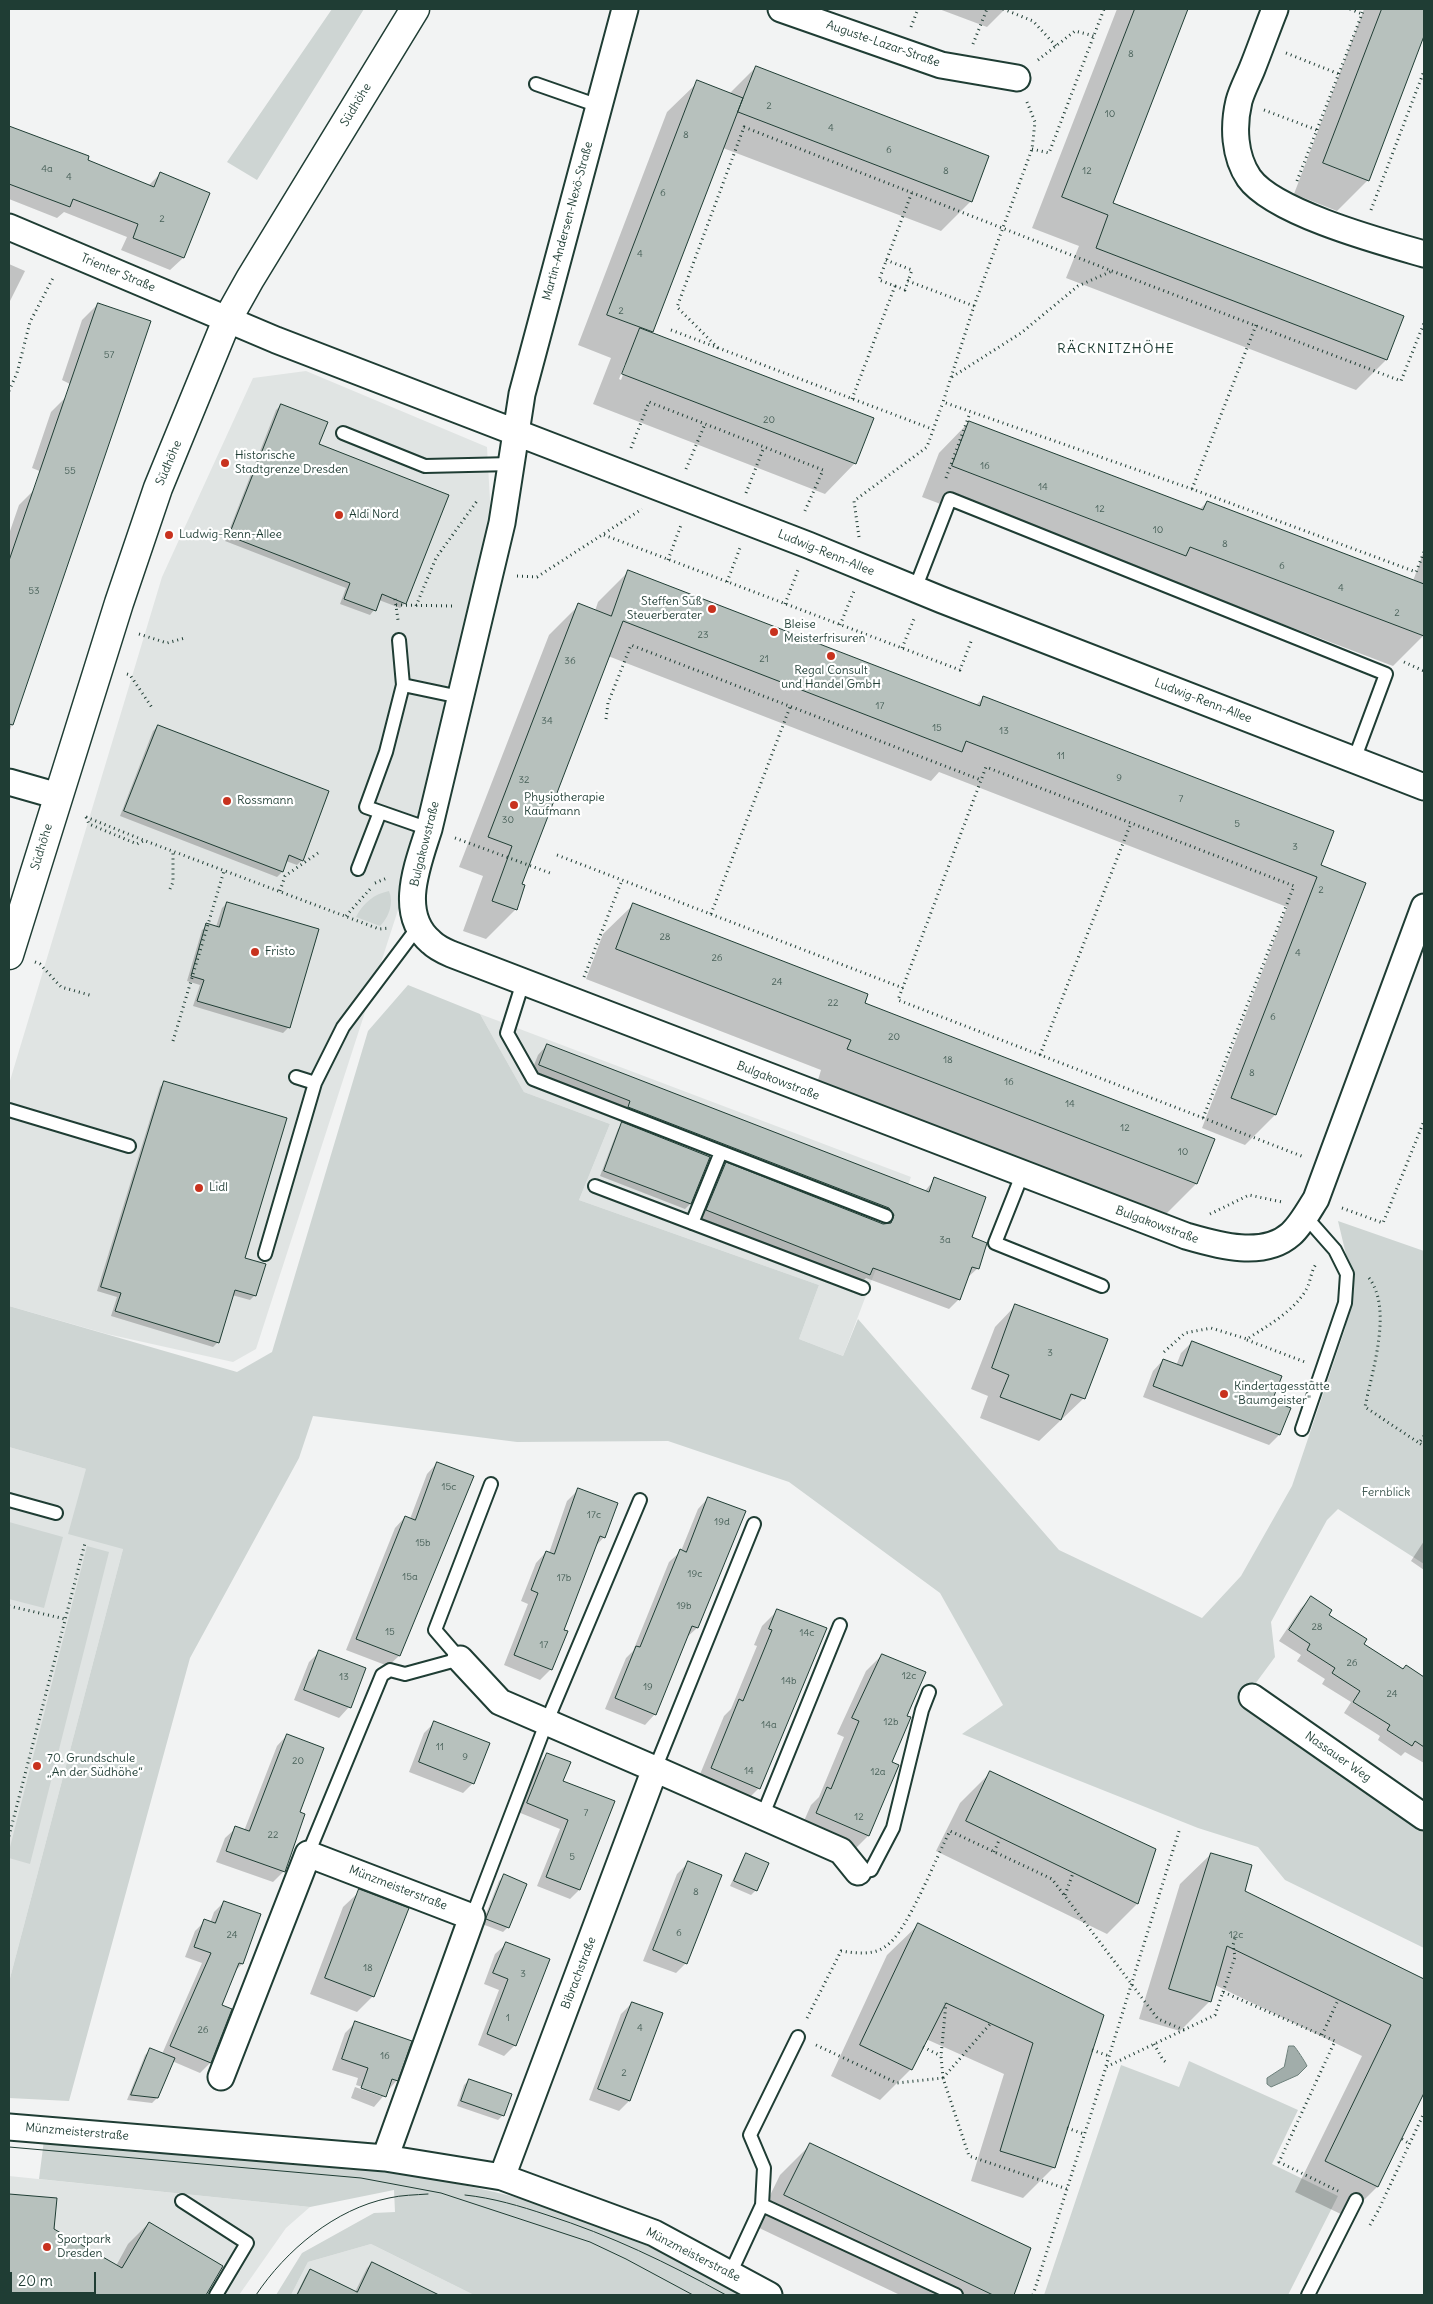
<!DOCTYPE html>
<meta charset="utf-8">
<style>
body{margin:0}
#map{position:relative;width:1433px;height:2304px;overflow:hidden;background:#f2f3f3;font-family:Delius,sans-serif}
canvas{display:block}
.frame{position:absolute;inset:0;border:10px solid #1f3d34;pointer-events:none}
.scale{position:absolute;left:10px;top:2272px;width:86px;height:22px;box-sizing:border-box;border:2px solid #1f3d34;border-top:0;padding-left:6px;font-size:15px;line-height:18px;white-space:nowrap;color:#1f3d34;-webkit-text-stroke:4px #fff;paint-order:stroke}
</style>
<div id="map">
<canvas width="1433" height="2304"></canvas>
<div class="frame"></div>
<div class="scale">20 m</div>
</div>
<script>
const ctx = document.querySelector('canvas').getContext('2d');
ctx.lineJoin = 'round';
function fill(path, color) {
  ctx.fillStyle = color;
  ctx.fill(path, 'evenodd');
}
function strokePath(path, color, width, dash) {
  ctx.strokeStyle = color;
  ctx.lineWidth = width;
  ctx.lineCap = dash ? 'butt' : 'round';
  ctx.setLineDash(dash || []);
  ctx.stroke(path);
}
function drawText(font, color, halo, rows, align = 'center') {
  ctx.font = font + ' Delius,sans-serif';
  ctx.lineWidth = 4.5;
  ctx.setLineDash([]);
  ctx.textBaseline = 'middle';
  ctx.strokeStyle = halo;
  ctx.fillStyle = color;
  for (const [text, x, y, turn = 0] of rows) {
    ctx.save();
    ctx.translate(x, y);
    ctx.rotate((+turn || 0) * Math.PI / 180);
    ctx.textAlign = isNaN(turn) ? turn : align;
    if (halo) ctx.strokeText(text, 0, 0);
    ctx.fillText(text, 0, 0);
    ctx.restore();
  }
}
const built = new Path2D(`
 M306,371L487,447L491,518L398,910L256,1349L233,1362L107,1334L9,1306V1084L162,577L253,378Z
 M480,1014L911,1177L843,1356L799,1339L819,1285L579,1200L610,1124L524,1092Z
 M9,1447L86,1469L123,1549L9,1982Z
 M9,2176L310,2207L286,2228L239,2295H9Z
 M371,2244L474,2295H291L308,2262Z`);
const green = new Path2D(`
 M332,9H364L257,180L227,162Z
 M389,891C394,903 389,917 380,926L356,917C363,903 374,894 389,891Z
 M408,985L480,1014L524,1092L610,1124L579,1200L819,1285L799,1339L843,1356L858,1319L1059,1550L1202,1618L1241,1576L1292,1486L1345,1329L1354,1288L1338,1221L1424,1251V1564L1338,1509L1327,1520L1271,1622L1275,1657L1244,1699L1424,1822V1948L1285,1880L1258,1847L1198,1828L962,1734L1003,1705L940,1593L789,1482L668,1441L517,1442L313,1416L299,1458L190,1658L69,2101L9,2098V1982L123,1549L68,1534L86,1469L9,1447V1306L237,1372L272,1352L368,1031Z
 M9,1522L63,1537L44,1608L9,1599Z
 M87,1546L109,1552L30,1864L9,1858V1851Z
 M1189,2061L1298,2110L1272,2164L1338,2196L1288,2295H1044L1121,2065L1179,2087Z
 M44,2140C117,2147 189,2153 262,2160C358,2168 453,2177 546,2206C615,2227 679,2260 742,2295H474L371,2244L308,2262L291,2295H276L302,2253L374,2213L395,2212L394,2190L310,2207L39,2179Z`);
const water = new Path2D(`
 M1289,2046H1294C1296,2048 1306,2063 1307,2066L1298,2075L1271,2087L1267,2084V2078L1284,2067Z`);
const shadow = new Path2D(`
 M939,9H1005L987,27Z
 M1117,9H1187L1112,204L1403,316L1386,360L1356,390L1066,278L1079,246L1032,228Z
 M1364,9H1424V32L1368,180L1337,211L1294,194Z
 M756,67L971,201L941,231L723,148L651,333L855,463L825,494L593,404L611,358L578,345L667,112L698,82L729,94ZM625,364H627L621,380L619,379Z
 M9,126L88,157L86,161L148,186L160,174L208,193L183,258L170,270L121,250L127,237L64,212L57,218L9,199Z
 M9,264L25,271L9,303Z
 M98,304L149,322L98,472L82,488L32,468L51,412L67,396L88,404L92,395L62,380L82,320Z
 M281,405L318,445L405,603L400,608L379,600L374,610L370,615L340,604L346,588L225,541L276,410Z
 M969,422L1199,510L1207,502L1413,581L1424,551L1423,636L1393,666L1162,578L1155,585L922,497L939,453Z
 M35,489L52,577L9,563V534L19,505Z
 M628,572L975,706L984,697L1320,866L1275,1115L1245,1145L1202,1128L1287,907L939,772L931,781L608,656L520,885L516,909L486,939L463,931L483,876L459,867L549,635L579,605L595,611L598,602Z
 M9,581L56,594L21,665L9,661Z
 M9,678L26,681L9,733Z
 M158,726L302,860L297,865L286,861L282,872L277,877L120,816L153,731Z
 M227,903L317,930L288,1028L283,1033L193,1006L200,985L187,981L202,930L207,925L216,927L222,908Z
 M634,904L863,1004L1213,1139L1196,1184L1166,1214L818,1080L821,1070L586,979L603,934Z
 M547,1045L924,1192L935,1179L970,1238L986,1244L978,1268L967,1278L958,1300L949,1309L866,1278L860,1284L697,1220L716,1174L726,1164L886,1226L880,1218L530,1075L538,1055Z
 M165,1082L243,1259L255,1295L250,1300L232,1295L218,1342L213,1347L111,1316L117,1297L97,1291L160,1087Z
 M622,1124L709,1157L690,1204L685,1209L600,1176L618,1129Z
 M1016,1305L1084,1398L1039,1441L980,1418L988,1396L971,1389L995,1327Z
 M1192,1342L1271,1402L1279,1435L1269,1445L1143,1397L1153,1371L1163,1360L1176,1366L1181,1353Z
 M437,1463L472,1477L399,1656L388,1666L346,1650L395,1528L405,1517L410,1519L427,1474Z
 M578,1490L604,1537L595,1547L562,1630L551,1669L540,1680L504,1665L528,1604L521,1601L536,1563L546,1552L549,1553L567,1501Z
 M708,1498L745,1512L697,1628L686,1638L655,1714L645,1725L605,1709L626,1658L633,1651L669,1562L681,1551L698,1509Z
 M1424,1541V1570L1411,1561Z
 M1311,1598L1328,1615L1362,1644L1402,1670L1406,1666L1424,1678L1421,1683L1424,1686V1763L1405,1752L1401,1756L1378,1740L1380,1736L1344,1713L1351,1702L1322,1684L1325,1679L1297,1661L1301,1655L1279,1641L1301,1608Z
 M778,1610L759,1788L743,1804L696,1784L724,1716L731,1709L757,1646L754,1645L762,1626Z
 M320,1651L349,1707L339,1718L294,1700L309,1662Z
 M882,1655L906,1716L868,1836L852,1852L800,1830L811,1805L819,1797L844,1737L837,1734L866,1671Z
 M435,1722L473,1783L463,1793L409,1772L424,1733Z
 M287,1735L298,1813L284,1871L273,1882L216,1862L225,1838L236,1828L244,1831L277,1746Z
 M548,1754L561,1782L614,1802L579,1890L570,1899L537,1886L560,1829L518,1812L539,1763Z
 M990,1773L1137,1904L1107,1934L936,1851L960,1803Z
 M1211,1854L1243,1892L1424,1980V2090L1377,2187L1347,2217L1295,2192L1362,2056L1215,1985L1210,2001L1180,2031L1139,2019L1180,1884Z
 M747,1855L756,1890L751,1895L730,1886L742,1860Z
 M688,1863L686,1963L676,1973L643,1961L677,1874Z
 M504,1876L508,1927L503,1932L482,1924L499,1881Z
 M360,1891L373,1996L357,2012L310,1994L343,1907Z
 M224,1902L242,1964L234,1972L221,2006L230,2010L210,2063L200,2073L172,2061L157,2098L152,2103L127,2100L145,2055L150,2050L162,2054L202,1963L185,1957L195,1931L205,1921L210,1923L214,1912Z
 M918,1925L1102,2016L1054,2167L1023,2198L971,2181L1004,2074L926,2039L911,2069L880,2100L831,2076L887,1955Z
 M506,1944L515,2045L504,2056L478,2045L499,1990L484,1984L495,1954Z
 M632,2003L629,2101L619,2111L589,2100L621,2014Z
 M355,2023L397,2080L374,2107L351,2098L355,2087L381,2096V2093L356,2085L358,2078L332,2070L345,2033Z
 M469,2080L503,2115L498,2120L457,2106L464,2085Z
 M810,2145L1030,2248L1013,2295H900L755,2226L780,2175Z
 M9,2195L55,2199L53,2230L116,2266L128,2244L149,2223L222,2266L204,2295H9Z
 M372,2263L436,2295H296L306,2275L311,2270L355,2292L367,2268Z`);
const building = new Path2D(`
 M1135,9H1188L1113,203L1404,316L1387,360L1096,248L1108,215L1062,197Z
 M1382,9H1424V36L1369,181L1323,163Z
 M756,66L989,156L972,202L738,112Z
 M697,80L743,98L653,332L607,315Z
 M9,126L89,156L88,160L154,187L160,172L210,193L184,258L133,238L138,224L73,199L70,207L9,184Z
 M98,303L151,321L13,725L9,724V561Z
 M640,328L874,418L856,464L622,374Z
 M281,404L328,422L319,444L449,495L406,604L382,594L376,611L344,599L350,583L229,536Z
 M969,421L1203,510L1207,501L1424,584V636L1190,547L1186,556L952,466Z
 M628,570L980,706L983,696L1334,831L1321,865L1366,883L1276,1115L1231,1098L1317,877L966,741L962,752L623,621L522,884L525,885L517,910L492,901L512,846L488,837L578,603L611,616Z
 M158,725L329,791L303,861L289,855L283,872L124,811Z
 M227,902L319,929L290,1028L197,1001L204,980L191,976L206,923L219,927Z
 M633,903L868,994L865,1003L1215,1139L1197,1184L847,1049L851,1040L616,949Z
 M547,1044L929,1192L934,1177L986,1197L972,1237L987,1243L979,1269L972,1267L960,1300L873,1268L870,1275L706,1210L726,1162L883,1224L891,1223L894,1215L889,1208L628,1107L630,1101L539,1065Z
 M164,1081L287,1118L245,1258L266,1264L256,1296L235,1290L219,1343L115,1311L121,1293L101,1287Z
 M622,1122L710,1157L691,1204L604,1171Z
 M1015,1304L1108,1339L1085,1399L1071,1394L1061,1420L1000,1397L1009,1375L992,1368Z
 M1192,1341L1282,1376L1272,1401L1291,1408L1280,1435L1153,1386L1163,1359L1182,1366Z
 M437,1462L474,1476L400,1656L356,1639L405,1516L415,1520Z
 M578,1488L618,1503L605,1538L600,1536L564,1630L568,1631L552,1670L514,1655L538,1593L531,1590L546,1551L554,1554Z
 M708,1497L746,1511L698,1628L692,1626L656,1715L615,1698L636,1646L640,1647L680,1549L686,1552Z
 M1311,1596L1332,1610L1329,1615L1367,1639L1364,1644L1403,1669L1406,1665L1424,1677V1747L1415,1741L1412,1746L1387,1730L1390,1725L1353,1702L1360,1691L1332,1673L1335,1668L1307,1650L1310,1644L1289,1630Z
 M777,1609L827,1628L760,1789L711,1768L739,1699L743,1701L772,1630L769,1629Z
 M319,1650L366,1668L351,1708L304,1690Z
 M882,1654L926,1672L907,1716L911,1717L892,1762L899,1765L869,1836L816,1813L827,1787L831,1789L859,1721L852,1718Z
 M434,1721L490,1743L474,1784L419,1762Z
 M287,1734L324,1748L300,1812L305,1814L285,1872L226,1851L235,1826L249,1831Z
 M547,1753L571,1762L563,1781L615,1801L580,1890L546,1877L568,1820L527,1803Z
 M990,1771L1156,1849L1138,1904L966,1821Z
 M746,1853L769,1863L757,1891L734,1881Z
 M1211,1853L1252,1865L1245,1891L1424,1979V2093L1378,2187L1325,2161L1391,2025L1227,1946L1211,2002L1169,1989Z
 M688,1861L722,1875L687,1964L653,1950Z
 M504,1874L527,1884L509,1928L486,1919Z
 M359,1889L409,1908L374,1997L325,1978Z
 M224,1901L261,1914L243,1964L239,1963L222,2005L232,2009L211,2063L170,2046L211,1953L194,1947L204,1919L215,1923Z
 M918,1923L1104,2015L1055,2168L1000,2151L1033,2043L946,2003L912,2070L860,2045Z
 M506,1942L550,1959L516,2046L487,2034L508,1979L493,1973Z
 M632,2002L663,2013L630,2101L598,2089Z
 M355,2021L412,2041L398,2081L392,2079L386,2097L361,2088L368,2068L342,2059Z
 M150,2048L175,2058L158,2098L131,2095Z
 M469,2079L512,2094L504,2116L461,2101Z
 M810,2143L1031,2248L1014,2295H993L784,2195Z
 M9,2194L57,2198L54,2229L122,2268L149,2222L223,2266L206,2295H9Z
 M372,2262L439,2295H297L310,2269L357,2292Z`);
const path = new Path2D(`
 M1003,9L1033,21L1056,46
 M1350,9L1362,14
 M911,27L918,9
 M973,44L987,9
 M1286,53L1339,74
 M1038,60L1075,31L1094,36
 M1027,102L1035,122L1032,149L974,306L943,402L1192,489L1416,572L1424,552
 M1264,110L1317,130
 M1032,149L1049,153L1104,9
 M1297,181L1364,9
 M1371,210L1424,71
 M886,260L912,270L908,281
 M895,286L905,290L908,281L974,306
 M671,330L932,429
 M718,348L677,307L744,127L1112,271L1401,381L1424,323
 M952,377L1021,333L1078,286L1112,271
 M9,391L17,373L30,322L54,276
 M852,399L895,286L879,280L912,192
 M631,448L649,402L823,470L804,513
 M686,469L705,424
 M946,478L970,413
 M1192,489L1256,325
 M746,493L764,447
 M604,535L960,670L972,639
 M859,537L854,501L927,447L943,402
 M668,560L681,525
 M517,576L537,577L642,509
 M727,582L740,548
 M395,599L398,620
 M785,604L798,570
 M396,605L454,606
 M416,606L436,558L477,501
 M840,625L854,591
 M139,634L167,643L185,638
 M902,648L914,619
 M1404,662L1424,671
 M127,674L130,675L153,709
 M606,719L608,703L631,645L981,780
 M86,817L143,840L379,929L390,928
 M86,817L89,824L137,844L143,841
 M455,838L550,873
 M557,855L903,988
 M375,883L387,878
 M170,889L173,882V851
 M280,891L285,876L318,853
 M711,914L790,707
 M346,916L371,888
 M35,962L40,964L61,987L93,996
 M584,977L622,880
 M173,1041L224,871
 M1040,1055L1131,823
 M1203,1118L1294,886L986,767L898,1000L1304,1157
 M1342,1208L1383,1223L1424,1121
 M1210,1214L1249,1195L1282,1202
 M1369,1278C1393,1309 1372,1371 1365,1407L1419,1443
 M1247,1340L1305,1362
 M1164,1352L1185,1333L1211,1328L1247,1339C1267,1326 1295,1311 1307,1288C1311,1280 1311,1270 1317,1263
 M1424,1436L1419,1443L1424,1446
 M9,1606L65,1619
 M9,1836L85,1543
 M994,1852L1000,1838
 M1065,1895L1073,1873
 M1223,1992L1235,1957L1233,1945L1236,1935
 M807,2018L841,1951C856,1953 873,1956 886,1946C907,1933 936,1857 950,1831L1052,1879L1158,2019L1184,2030
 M1322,2035L1338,2000
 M1154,2044L1163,2060L1167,2063
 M816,2045L897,2083L943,2078L969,2156L1067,2189
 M923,2047L941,2056
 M1092,2050L1109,2056
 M1106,2066L1179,1831
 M943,2078L941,2056L946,2003
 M943,2078L990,2024
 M1067,2128L1084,2134
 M1402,2139L1410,2144
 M1370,2225L1378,2211L1424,2113
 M1033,2295L1106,2067L1215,2015L1223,1992L1335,2041L1279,2162L1338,2191`);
const lane = new Path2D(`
 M536,84L599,106
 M343,433L425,466L512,464
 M915,589L950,499L1386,674L1354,760
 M399,640L403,685L386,752L366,807L429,829
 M403,685L460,697
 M358,869L380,812
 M523,982L507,1033L533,1079L886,1216
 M296,1077L315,1083L343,1027L418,927
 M9,1110L129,1146
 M1022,1175L995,1243L1102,1286
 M595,1186L863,1288
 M692,1223L721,1152
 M265,1254L315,1083
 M1302,1429L1345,1303L1347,1274L1335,1250L1305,1216
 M9,1500L56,1513
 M655,1769L754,1524
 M762,1817L840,1625
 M308,1854L382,1675L390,1670L405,1674L460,1659L435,1630L491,1484
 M858,1872L871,1870L893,1828L922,1710L929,1692
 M472,1917L547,1721L640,1500
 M182,2201L247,2243L216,2295
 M762,2205L956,2295
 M730,2274L762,2205L764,2168L750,2135L798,2037
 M1308,2295L1356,2200`);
const street = new Path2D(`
 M625,9L522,394L502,523L429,829C418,864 397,914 431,942C436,947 444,951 451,954L1186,1236C1217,1245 1263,1259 1291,1234C1301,1225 1309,1210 1316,1199L1424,907
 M781,9L941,65L1017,78
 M1275,9C1267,29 1260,49 1252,69C1248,79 1242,90 1239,101C1233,126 1234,156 1249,178C1274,213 1382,242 1424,254
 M9,227L276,340L808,545L942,600L1424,787
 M9,782L58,796
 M460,1659L500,1702L655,1769L502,2177
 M1252,1697L1424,1817
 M655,1769L841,1851L858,1872
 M221,2077L308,1854L472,1917L385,2158
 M9,2127L385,2158L502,2177L654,2233L769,2295`);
const secondary = new Path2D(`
 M9,955L119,603L158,488L227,320L250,279L415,9`);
const tram = new Path2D(`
 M9,2147L361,2178L441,2193L590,2242L626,2259L693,2295
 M465,2195C493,2198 520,2206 547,2215C610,2235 668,2263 726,2295
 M256,2295C286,2250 335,2209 389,2198C402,2195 415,2195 428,2194`);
const markers = [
 [225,463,5,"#c8321e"],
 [339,515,5,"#c8321e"],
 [169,535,5,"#c8321e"],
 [712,609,5,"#c8321e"],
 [774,632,5,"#c8321e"],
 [831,656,5,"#c8321e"],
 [227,801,5,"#c8321e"],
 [514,805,5,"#c8321e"],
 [255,952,5,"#c8321e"],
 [199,1188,5,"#c8321e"],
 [1224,1394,5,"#c8321e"],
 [37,1766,5,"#c8321e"],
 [47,2247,5,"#c8321e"]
];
const numberNames = [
 ["8",1131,54],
 ["2",769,106],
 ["10",1110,114],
 ["4",831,128],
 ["8",686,135],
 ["6",889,150],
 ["4a",47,169],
 ["8",946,171],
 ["12",1087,171],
 ["4",69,177],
 ["6",663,193],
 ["2",162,219],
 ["4",640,254],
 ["2",621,311],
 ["57",109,355],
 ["20",769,420],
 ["16",985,466],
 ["55",70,471],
 ["14",1043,487],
 ["12",1100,509],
 ["10",1158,530],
 ["8",1225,544],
 ["6",1282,566],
 ["4",1341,588],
 ["53",34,591],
 ["2",1397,613],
 ["23",703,635],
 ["21",764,659],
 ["36",570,661],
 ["17",880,706],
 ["34",547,721],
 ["15",937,728],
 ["13",1004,731],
 ["11",1061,756],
 ["9",1119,778],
 ["32",524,780],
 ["7",1181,799],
 ["30",508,820],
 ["5",1237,824],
 ["3",1295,847],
 ["2",1321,890],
 ["28",665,937],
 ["4",1298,953],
 ["26",717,958],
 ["24",777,982],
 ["22",833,1003],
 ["6",1273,1017],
 ["20",894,1037],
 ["18",948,1060],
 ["8",1252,1073],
 ["16",1009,1082],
 ["14",1070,1104],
 ["12",1125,1128],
 ["10",1183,1152],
 ["3a",945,1240],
 ["3",1050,1353],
 ["15c",449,1487],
 ["17c",594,1515],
 ["19d",722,1522],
 ["15b",423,1543],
 ["19c",695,1574],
 ["15a",410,1577],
 ["17b",564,1578],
 ["19b",684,1606],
 ["28",1317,1627],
 ["15",390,1632],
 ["14c",807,1633],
 ["17",544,1645],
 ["26",1352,1663],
 ["12c",909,1676],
 ["13",344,1677],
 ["14b",789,1681],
 ["19",648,1687],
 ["24",1392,1694],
 ["12b",891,1722],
 ["14a",769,1725],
 ["11",440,1747],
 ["9",465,1757],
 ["20",298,1761],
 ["14",749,1771],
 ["12a",878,1772],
 ["7",586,1813],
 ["12",859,1817],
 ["22",273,1835],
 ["5",572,1857],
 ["8",696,1892],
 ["6",679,1933],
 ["24",232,1935],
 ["12c",1236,1935],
 ["18",368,1968],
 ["3",523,1974],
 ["1",508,2018],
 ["4",640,2028],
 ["26",203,2030],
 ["16",385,2056],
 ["2",624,2073]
];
const streetNames = [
 ["Auguste-Lazar-Straße",883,44,19],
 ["Südhöhe",356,105,-59],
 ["Martin-Andersen-Nexö-Straße",568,221,-75],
 ["Trienter Straße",118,273,23],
 ["Südhöhe",169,463,-67],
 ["Ludwig-Renn-Allee",826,553,22],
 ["Ludwig-Renn-Allee",1203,701,21],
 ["Bulgakowstraße",425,844,-76],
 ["Südhöhe",42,847,-73],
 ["Bulgakowstraße",778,1081,21],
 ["Bulgakowstraße",1157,1225,20],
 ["Nassauer Weg",1338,1757,35],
 ["Münzmeisterstraße",398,1888,21],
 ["Bibrachstraße",579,1973,-69],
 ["Münzmeisterstraße",77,2132,5],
 ["Münzmeisterstraße",693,2255,27]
];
const poiNames = [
 ["Historische",235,456],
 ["Stadtgrenze Dresden",235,470],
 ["Aldi Nord",349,515],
 ["Ludwig-Renn-Allee",179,535],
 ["Steffen Süß",702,602,"right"],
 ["Steuerberater",702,616,"right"],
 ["Bleise",784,625],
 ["Meisterfrisuren",784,639],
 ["Regal Consult",831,671,"center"],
 ["und Handel GmbH",831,685,"center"],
 ["Physiotherapie",524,798],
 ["Kaufmann",524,812],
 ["Rossmann",237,801],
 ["Fristo",265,952],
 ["Lidl",209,1188],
 ["Kindertagesstätte",1234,1387],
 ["\"Baumgeister\"",1234,1401],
 ["70. Grundschule",47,1759],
 ["„An der Südhöhe“",47,1773],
 ["Sportpark",57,2240],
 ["Dresden",57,2254]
];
const parkNames = [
 ["Fernblick",1386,1493]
];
const neighbourhoodNames = [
 ["RÄCKNITZHÖHE",1116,349]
];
fill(built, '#e0e4e3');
fill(green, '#ced5d3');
fill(water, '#a1adaa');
strokePath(water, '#6d807b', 1);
fill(shadow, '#0003');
fill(building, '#b7c1bd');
strokePath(building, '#1f3d34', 1);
strokePath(lane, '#1f3d34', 16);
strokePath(street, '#1f3d34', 29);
strokePath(secondary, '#1f3d34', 31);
strokePath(path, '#1f3d34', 3, [1, 4]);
strokePath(lane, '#fff', 12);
strokePath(street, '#fff', 25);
strokePath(secondary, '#fff', 28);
strokePath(tram, '#1f3d34', 1);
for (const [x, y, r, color] of markers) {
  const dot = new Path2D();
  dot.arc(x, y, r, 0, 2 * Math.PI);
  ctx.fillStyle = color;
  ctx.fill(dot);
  strokePath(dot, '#fff', 2);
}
drawText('10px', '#455e56', null, numberNames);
drawText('12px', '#1f3d34', '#fff', streetNames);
drawText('12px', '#1f3d34', '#fff', poiNames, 'left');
drawText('12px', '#425b54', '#fff', parkNames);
ctx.letterSpacing = '1px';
drawText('14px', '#1f3d34', '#fff', neighbourhoodNames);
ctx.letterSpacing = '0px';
</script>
